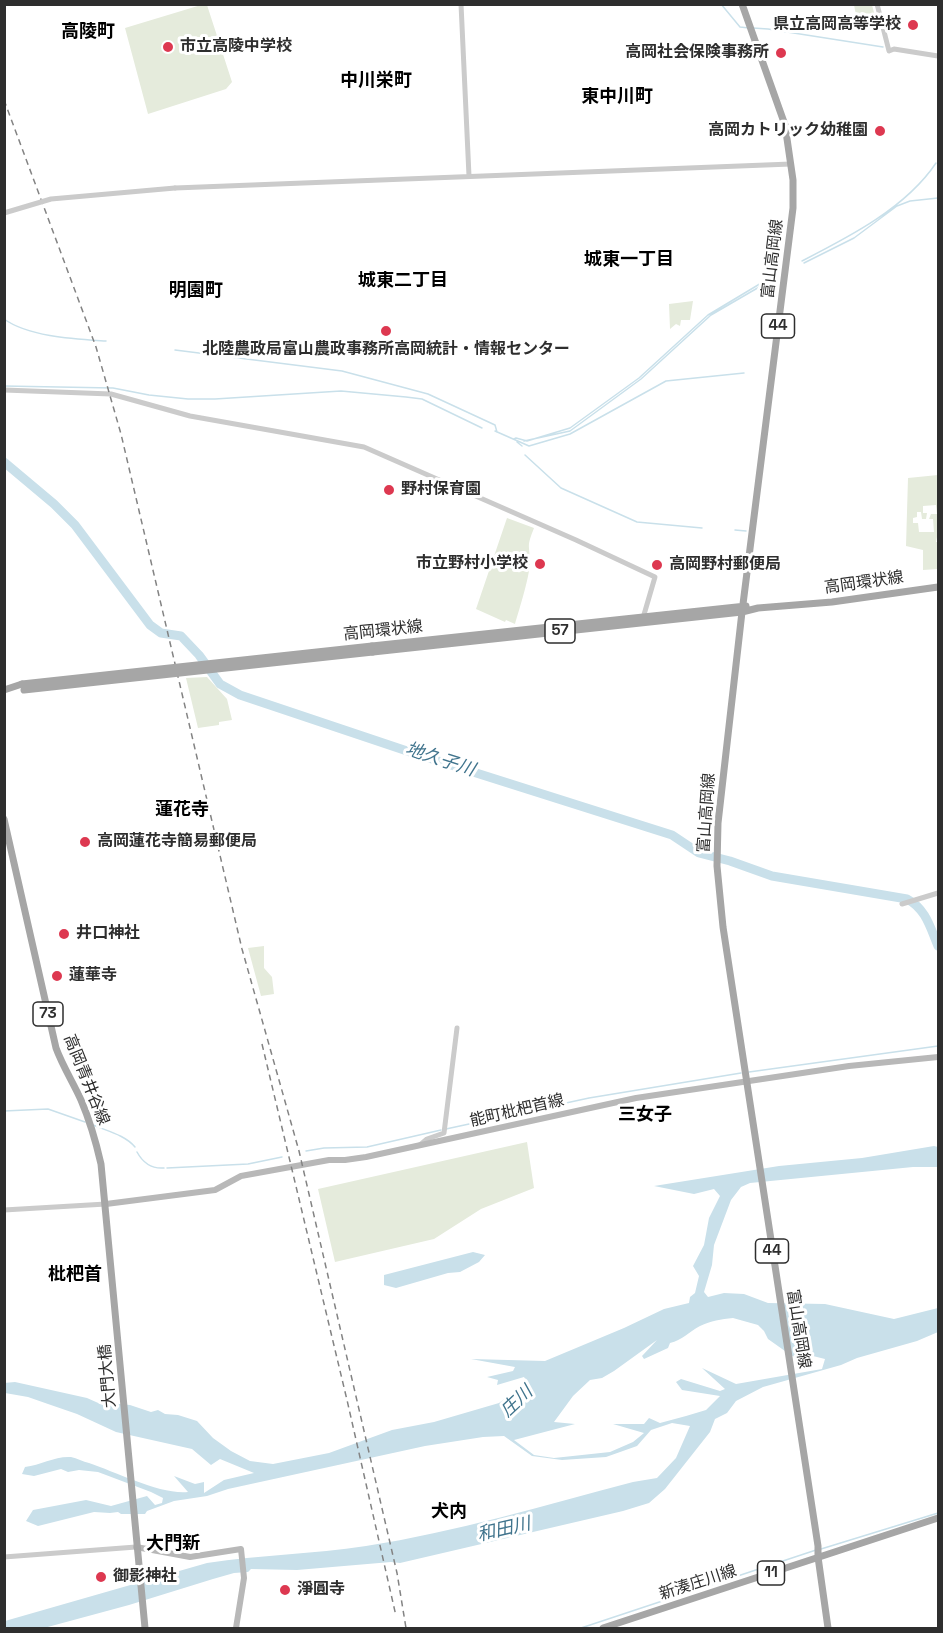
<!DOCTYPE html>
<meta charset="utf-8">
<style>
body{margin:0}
#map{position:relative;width:943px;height:1633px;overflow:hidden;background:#fff;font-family:"Space Grotesk",sans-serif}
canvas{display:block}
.frame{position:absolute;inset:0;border:6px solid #2e2e2e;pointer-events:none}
</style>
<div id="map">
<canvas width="943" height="1633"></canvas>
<div class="frame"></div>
</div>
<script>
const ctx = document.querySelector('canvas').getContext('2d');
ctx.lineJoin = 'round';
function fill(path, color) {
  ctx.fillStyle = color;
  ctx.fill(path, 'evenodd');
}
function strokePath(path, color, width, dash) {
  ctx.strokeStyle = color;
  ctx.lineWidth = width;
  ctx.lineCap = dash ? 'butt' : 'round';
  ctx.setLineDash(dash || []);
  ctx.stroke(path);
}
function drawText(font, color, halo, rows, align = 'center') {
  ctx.font = font + ' "Space Grotesk","Noto Sans JP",sans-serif';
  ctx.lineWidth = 6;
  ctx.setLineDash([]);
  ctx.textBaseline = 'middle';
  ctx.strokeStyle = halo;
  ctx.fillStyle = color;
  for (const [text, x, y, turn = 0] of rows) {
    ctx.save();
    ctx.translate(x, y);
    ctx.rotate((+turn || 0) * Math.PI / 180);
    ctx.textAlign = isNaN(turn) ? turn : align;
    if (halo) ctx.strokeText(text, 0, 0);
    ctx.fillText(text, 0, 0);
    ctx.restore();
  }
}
const green = new Path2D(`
 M201,5H207L232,82L226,89L148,114L125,28Z
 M854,5H872L876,20L858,25Z
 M693,301L690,320H681L680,326L676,324L670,329L669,304Z
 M938,475V536L937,537L936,542H938V569L923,570V550L906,546L908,478ZM936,505L937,514H931L929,519H933L934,532H919L918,523H913V518L917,517V512H921L922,519H926L927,513H923V506Z
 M507,518L534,528C527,546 529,543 530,559C531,573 519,610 515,624L506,620L505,622L476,609Z
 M207,677L227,699L232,720L219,722V725L198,728L186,678Z
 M264,946V968L272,977L274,994L261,996L248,948Z
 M527,1142L534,1188L481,1209L434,1239L335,1262L318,1189Z`);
const water = new Path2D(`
 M934,1146L938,1147V1182L937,1167H913L750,1183L741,1187L731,1200L714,1245L712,1265L704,1292L708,1297L724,1293L744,1294L768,1303L825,1304L894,1319L938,1308V1332L917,1341L857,1358L841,1365L763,1387L736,1401L727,1413L715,1419L710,1432L665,1489L649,1503L623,1511L400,1563L391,1562L297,1570L251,1569L248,1572L234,1573L213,1579L129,1605L44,1628H5V1621L207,1563C260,1555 313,1554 366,1546C456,1532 545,1505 633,1482L657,1478L676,1458L690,1426L672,1423L651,1430L637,1446L606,1457L562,1460L532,1456L504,1436L483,1437L425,1446L228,1489L207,1496L174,1501L147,1511L145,1514H121L118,1512L110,1513L94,1512L38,1526L26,1521L33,1510L86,1500L111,1506L147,1496L155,1505L162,1503L163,1498L151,1492L98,1472L79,1470L68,1472L61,1469L34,1476L22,1474L25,1467C41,1465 55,1456 71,1457C77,1458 83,1462 89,1463C116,1472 161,1495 188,1492L174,1476L195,1484L204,1482V1493L224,1480L254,1473L220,1459L211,1465L192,1449L116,1432L77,1414L48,1404L28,1397L5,1393L4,1383L15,1382L87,1398L105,1406L109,1403L130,1405L151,1412L158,1410L165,1414L178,1415L197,1421L213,1438L231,1451L250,1461L273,1464L329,1453L392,1430L434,1422L499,1403L527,1382L524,1377L497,1385L498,1380L487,1377L513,1371L515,1367L471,1359L545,1361L624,1328L664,1309L689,1303L690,1297L695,1293L699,1276L693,1266L704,1245L709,1218L720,1196L714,1189L694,1194L654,1186L779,1166L862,1158ZM733,1318L758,1325L764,1331L768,1339L792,1356L809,1360L813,1356L825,1359L822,1369L736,1384L702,1368L725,1389L720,1391L681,1379L676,1382L682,1390L720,1396L706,1410L686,1416L660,1423L649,1418L644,1424H613L644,1433L633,1442L610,1452L554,1458L534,1455L514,1440L575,1424L554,1422L573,1396L590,1380L602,1378L614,1371L657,1340L642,1356L644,1359L668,1348L670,1343C682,1340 689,1332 700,1326C711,1321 721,1319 733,1318Z
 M473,1252L485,1255L479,1262L460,1272L448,1273L396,1288L384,1285V1275Z`);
const stream = new Path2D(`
 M721,4L740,27L749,28
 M753,28L768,29L883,47
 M802,261C849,237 906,208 936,163
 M804,263L854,238L897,206L910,201L938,198
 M4,319C29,337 76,339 106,341
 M175,350L342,371L428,394L495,425L497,432
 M4,386L113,388L149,395L188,399H215L341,391L406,397L422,399L482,428
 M495,431L529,446L570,434L666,381L744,373
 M514,439L516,438L527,441L570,428L639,378L708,315L773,276
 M524,441L570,431L641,379L711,315L773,279
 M517,442L522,446
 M525,455L561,488L637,522L702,528
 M735,530L746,531
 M749,1072L938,1046
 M4,1111L48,1109L85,1122
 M93,1125C107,1131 125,1135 135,1147
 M446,1129L589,1098L741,1073
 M306,1151L324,1148L367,1147L441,1130
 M137,1152C143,1163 151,1169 164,1168
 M167,1168L248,1164L282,1157
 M821,1549L938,1513
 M581,1628L816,1550`);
const river = new Path2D(`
 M4,462L54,504L75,525L150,625L161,633L181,636L199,655L220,684L240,695L410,752L672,835L699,853L730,861L772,876L907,899C926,909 930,927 938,946`);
const tertiary = new Path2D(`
 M461,4L469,176
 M877,4L889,51L894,49L938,56
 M175,188L791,164
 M4,390L111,394L190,416L364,447L576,540L655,577L643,618
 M902,904L938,893
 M420,1145L427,1139L444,1133L457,1028
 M4,1210L106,1204
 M4,1557L136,1547`);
const secondary = new Path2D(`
 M106,1204L215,1190L241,1176L329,1160H345L366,1157L636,1098L849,1066L938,1057
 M136,1547L190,1557L241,1549L244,1578L236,1628`);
const primary = new Path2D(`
 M742,4L785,125L793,180V208L742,612L718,823L717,866L723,927L818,1546V1557L828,1628
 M372,646L746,606
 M373,652L742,612L758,608L832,602L938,587
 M4,690L22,684
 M4,819L56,1048C63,1067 73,1082 81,1100C90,1121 96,1142 101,1164L145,1628
 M603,1628L938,1518`);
const rail = new Path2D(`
 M4,100L96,347L121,434L242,949L299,1151L397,1573L406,1628
 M262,1044L347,1400L396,1616`);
const tertiaryBridge = new Path2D(`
 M4,213L51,199L175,188`);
const primaryBridge = new Path2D(`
 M22,684L372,646
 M24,690L373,652`);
const markers = [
 [913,25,6,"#dd3850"],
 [168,47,6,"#dd3850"],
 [781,53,6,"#dd3850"],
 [880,131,6,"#dd3850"],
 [386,331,6,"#dd3850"],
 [389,490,6,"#dd3850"],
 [540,564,6,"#dd3850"],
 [657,565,6,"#dd3850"],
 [85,842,6,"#dd3850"],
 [64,934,6,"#dd3850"],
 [57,976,6,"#dd3850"],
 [101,1577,6,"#dd3850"],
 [285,1590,6,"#dd3850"]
];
const shields = [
 [778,326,33],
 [560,631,30],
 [48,1014,30],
 [772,1251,33],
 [771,1573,27]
];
const shieldNames = [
 ["44",778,326],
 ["57",560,631],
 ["73",48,1014],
 ["44",772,1251],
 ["11",771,1573]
];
const poiNames = [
 ["県立高岡高等学校",901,25,"right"],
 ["市立高陵中学校",180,47],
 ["高岡社会保険事務所",769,53,"right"],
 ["高岡カトリック幼稚園",868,131,"right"],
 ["北陸農政局富山農政事務所高岡統計・情報センター",386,350,"center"],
 ["野村保育園",401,490],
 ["市立野村小学校",528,564,"right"],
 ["高岡野村郵便局",669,565],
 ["高岡蓮花寺簡易郵便局",97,842],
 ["井口神社",76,934],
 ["蓮華寺",69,976],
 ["御影神社",113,1577],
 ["淨圓寺",297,1590]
];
const streetNames = [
 ["富山高岡線",773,259,-83],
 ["高岡環状線",864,583,-8],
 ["高岡環状線",383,631,-6],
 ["富山高岡線",707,813,-86],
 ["高岡青井谷線",86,1080,68],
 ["能町枇杷首線",517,1111,-13],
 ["富山高岡線",798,1329,81],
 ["大門大橋",108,1376,-95],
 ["新湊庄川線",698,1583,-18]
];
const neighbourhoodNames = [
 ["高陵町",88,32],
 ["中川栄町",376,81],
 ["東中川町",617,97],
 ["城東一丁目",629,260],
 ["城東二丁目",403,281],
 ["明園町",196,291],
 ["蓮花寺",182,810],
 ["三女子",645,1115],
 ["枇杷首",75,1275],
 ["犬内",449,1512],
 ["大門新",173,1544]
];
const waterNames = [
 ["地久子川",440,760,18],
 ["庄川",517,1402,-43],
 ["和田川",504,1530,-13]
];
fill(green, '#e5ebdc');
fill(water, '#c9e0ea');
strokePath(stream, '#c9e0ea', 1.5);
strokePath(river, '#c9e0ea', 9);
strokePath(tertiary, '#cbcbcb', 5);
strokePath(secondary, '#b8b8b8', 6);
strokePath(primary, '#a6a6a6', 7);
strokePath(rail, '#838383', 1.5, [6, 4.5]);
strokePath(tertiaryBridge, '#cbcbcb', 5);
strokePath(primaryBridge, '#a6a6a6', 7);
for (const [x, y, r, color] of markers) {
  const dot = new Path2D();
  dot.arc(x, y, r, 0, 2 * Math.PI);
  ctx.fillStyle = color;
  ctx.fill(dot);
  strokePath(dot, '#fff', 2);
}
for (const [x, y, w] of shields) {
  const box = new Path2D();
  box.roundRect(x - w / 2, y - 12, w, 24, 4.5);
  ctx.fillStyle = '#fff';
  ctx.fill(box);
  strokePath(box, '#2e2e2e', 1.5);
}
drawText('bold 15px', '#2e2e2e', null, shieldNames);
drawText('bold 16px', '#2e2e2e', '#fff', poiNames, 'left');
drawText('16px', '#2e2e2e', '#fff', streetNames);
drawText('bold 18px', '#000', '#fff', neighbourhoodNames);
drawText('italic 18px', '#40748d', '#fff', waterNames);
</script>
